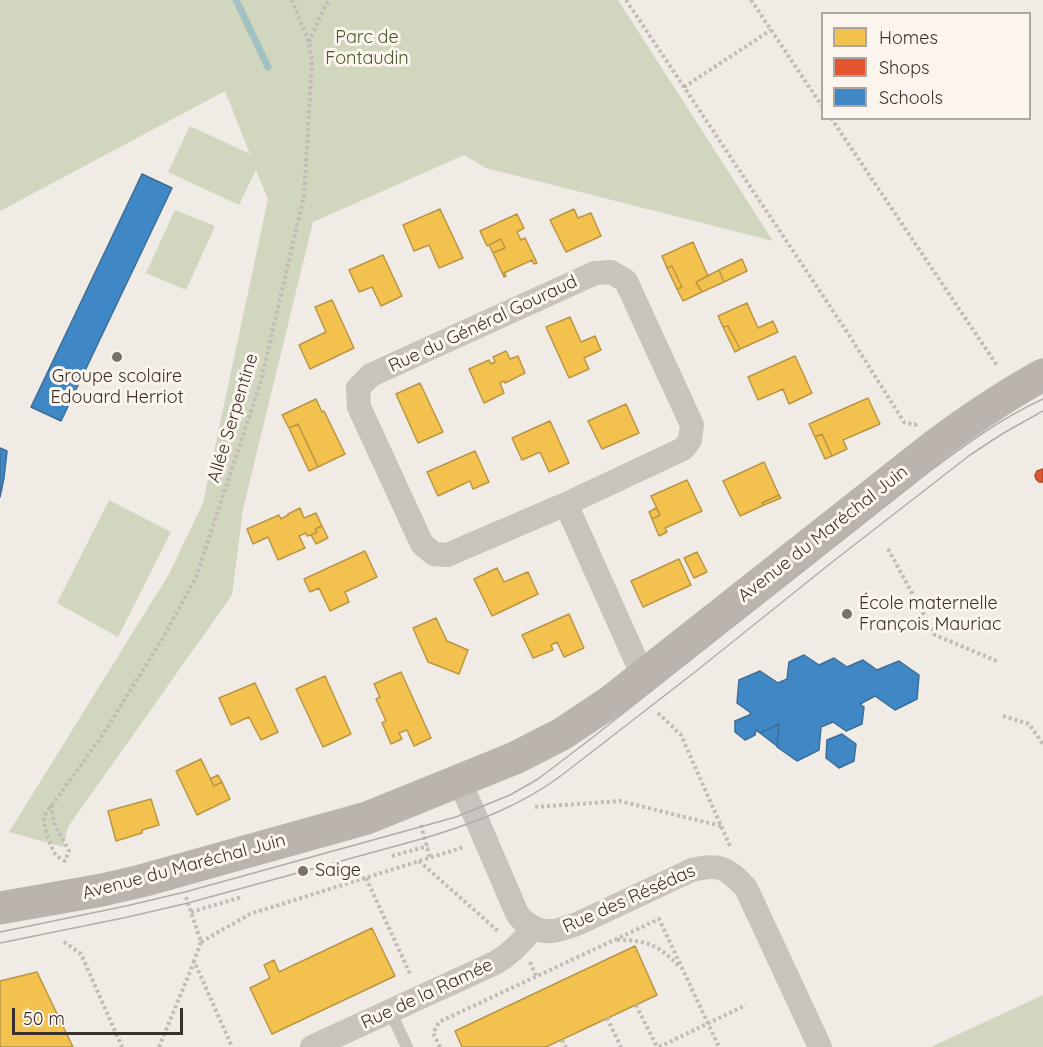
<!DOCTYPE html>
<meta charset="utf-8">
<style>
body{margin:0}
#map{position:relative;width:1043px;height:1047px;overflow:hidden;background:#f0ebe5;font-family:Quicksand,sans-serif}
canvas{display:block}
.legend{position:absolute;left:821px;top:12px;width:210px;height:108px;box-sizing:border-box;background:#fbf5ee;border:2px solid #aea6a0;margin:0;padding:8px 10px;list-style:none;font-size:18px;color:#3b302b}
.legend li{display:flex;align-items:center;gap:12px;height:30px}
.legend b{width:30px;border:2px solid #aea6a0}
.scale{position:absolute;left:12px;top:1008px;width:171px;height:27px;box-sizing:border-box;border:3px solid #3b302b;border-top:0;padding-left:8px;font-size:18px;line-height:21px;white-space:nowrap;color:#3b302b;-webkit-text-stroke:4px #fbf5ee;paint-order:stroke}
</style>
<div id="map">
<canvas width="1043" height="1047"></canvas>
<ul class="legend">
<li><b style="height:16px;background:#f2c14e"></b>Homes</li>
<li><b style="height:16px;background:#e4572e"></b>Shops</li>
<li><b style="height:16px;background:#3f88c5"></b>Schools</li>
</ul>
<div class="scale">50 m</div>
</div>
<script>
const ctx = document.querySelector('canvas').getContext('2d');
ctx.lineJoin = 'round';
function fill(path, color) {
  ctx.fillStyle = color;
  ctx.fill(path, 'evenodd');
}
function strokePath(path, color, width, dash) {
  ctx.strokeStyle = color;
  ctx.lineWidth = width;
  ctx.lineCap = dash ? 'butt' : 'round';
  ctx.setLineDash(dash || []);
  ctx.stroke(path);
}
function drawText(font, color, halo, rows, align = 'center') {
  ctx.font = font + ' Quicksand,sans-serif';
  ctx.lineWidth = 6;
  ctx.setLineDash([]);
  ctx.textBaseline = 'middle';
  ctx.strokeStyle = halo;
  ctx.fillStyle = color;
  for (const [text, x, y, turn = 0] of rows) {
    ctx.save();
    ctx.translate(x, y);
    ctx.rotate((+turn || 0) * Math.PI / 180);
    ctx.textAlign = isNaN(turn) ? turn : align;
    if (halo) ctx.strokeText(text, 0, 0);
    ctx.fillText(text, 0, 0);
    ctx.restore();
  }
}
const green = new Path2D(`
 M0,0H234L240,11L235,0H618L773,241L486,168L464,155L313,222L243,509L232,595L68,827L63,847L9,832L169,574L203,503L268,199L256,170L239,205L168,172L190,126L250,154L225,91L0,211Z
 M175,210L215,226L186,290L146,273Z
 M109,500L171,532L118,637L57,603Z
 M1043,995V1047H931Z`);
const homes = new Path2D(`
 M440,209L463,258L439,268L429,245L414,251L403,225Z
 M574,209L578,218L591,213L601,236L566,252L550,220Z
 M517,214L524,228L517,232L521,240L525,238L537,263L534,264L532,260L504,273L506,276L504,277L493,253L505,248L501,239L487,246L480,231Z
 M501,239L505,248L493,253L489,245Z
 M693,242L708,276L696,282L702,292L683,301L677,289L682,287L672,266L667,268L662,256Z
 M383,255L402,296L381,306L372,287L359,292L349,270Z
 M742,259L747,271L724,282L719,270Z
 M672,266L682,287L677,289L667,268Z
 M719,270L724,282L702,292L696,282Z
 M332,300L354,348L310,369L299,345L326,332L315,307Z
 M747,303L758,328L773,321L778,332L740,349L728,326L723,327L718,316Z
 M570,317L581,342L595,336L601,350L584,358L589,369L569,378L546,327Z
 M728,326L740,349L735,352L723,327Z
 M506,351L510,359L518,356L525,373L505,383L504,381L500,383L504,393L484,403L469,369L489,360L491,364L495,362L493,357Z
 M795,356L812,393L789,404L783,389L758,400L748,377Z
 M420,383L443,432L418,443L396,394Z
 M868,398L880,424L843,440L847,449L832,456L822,434L815,437L809,424Z
 M316,399L322,412L324,411L345,454L318,467L298,424L289,428L282,415Z
 M626,404L639,433L602,449L588,421Z
 M550,421L569,463L549,472L540,452L522,460L512,438Z
 M298,424L318,467L309,471L289,428Z
 M822,434L832,456L825,459L815,437Z
 M475,451L489,482L473,489L470,481L438,496L427,472Z
 M764,462L779,495L762,503L764,505L740,516L723,481Z
 M687,480L702,511L665,528L667,532L659,536L652,519L660,515L651,496Z
 M779,495L781,498L764,505L762,503Z
 M300,508L304,518L316,513L322,526L315,529L317,532L311,535L307,536L306,533L299,536L305,548L278,560L268,537L253,544L247,529L279,515L281,519L288,515V514Z
 M656,508L660,515L652,519L649,512Z
 M322,526L328,538L316,544L311,535L317,532L315,529Z
 M365,551L377,577L345,592L349,602L330,611L319,588L310,592L304,579Z
 M697,552L707,572L694,578L684,558Z
 M679,559L691,585L643,607L631,581Z
 M497,568L504,582L528,572L538,594L492,616L474,579Z
 M569,614L584,648L564,657L557,642L551,645L553,650L533,658L522,635Z
 M436,618L447,641L468,650L459,674L428,662L413,628Z
 M401,672L431,738L414,746L407,730L399,733L402,739L391,744L382,723L386,721L376,699L380,697L374,684Z
 M325,676L351,734L323,747L296,689Z
 M255,683L278,732L261,740L249,717L231,725L219,698Z
 M201,759L214,786L222,782L230,799L197,815L176,771Z
 M218,775L222,782L214,786L210,779Z
 M151,799L159,825L142,830V833L116,841L108,811Z
 M372,928L395,976L272,1034L250,988L270,978L264,965L274,960L279,972Z
 M635,946L657,995L546,1047H462L455,1031Z
 M37,972L73,1047H1L0,1045V981Z`);
const shops = new Path2D(`
 M1043,469V482H1039L1036,479L1035,475L1037,471Z`);
const schools = new Path2D(`
 M142,174L172,188L61,421L31,407Z
 M0,448L7,451L4,478L0,497Z
 M804,655L819,665L834,658L847,667L863,660L877,670L899,661L919,675L917,699L895,710L875,696L860,704L864,707L862,724L846,731L833,722L821,727L819,750L797,761L777,747L779,724L760,733L756,730L755,735L745,740L735,732V721L747,716H748L751,713L737,703L739,680L760,671L778,683L787,679L789,662Z
 M779,724L777,746L760,733Z
 M842,734L856,744L854,761L839,768L826,758L827,740Z`);
const stream = new Path2D(`
 M236,0L268,67`);
const path = new Path2D(`
 M626,0L849,335L904,422L915,425L917,423
 M751,0L822,106
 M309,42L325,6L330,0
 M684,87L771,30
 M831,118L998,367
 M888,549L935,635L999,662
 M658,713L681,735L730,846
 M1003,716L1029,724L1043,744
 M51,805L54,823L69,851L65,861C62,859 58,857 56,855C50,847 43,825 44,816L102,736L164,636L196,577L261,381L304,196L312,61L309,43L292,0
 M535,807L620,801L721,826
 M421,825L430,858
 M392,856L428,846
 M419,861L499,932
 M366,878L411,976
 M186,897L201,942L194,961L232,1047
 M191,912L242,897
 M617,940C647,940 658,945 679,966
 M64,942L81,954L122,1047
 M201,942L250,914L464,847
 M530,962L536,976
 M636,1005L657,1047
 M607,1018L621,1047
 M562,1040L566,1047
 M159,1047L194,962
 M440,1047L433,1033L439,1022L659,919L719,1047
 M659,1047L746,1005`);
const lane = new Path2D(`
 M390,1011L407,1047`);
const street = new Path2D(`
 M611,272L626,281L692,425L690,440L683,449L566,504L447,555L434,554L422,544L359,407L358,388L371,375L595,273Z
 M566,504L643,676
 M459,781L473,811L516,911C518,916 521,919 525,922C544,937 557,931 577,924L692,870C720,863 727,868 746,888L820,1047
 M312,1047L495,963C511,954 521,942 533,929`);
const secondary = new Path2D(`
 M0,908L102,890L141,881L367,818L515,758L562,734L610,702L937,444C971,419 1006,395 1043,375`);
const tram = new Path2D(`
 M0,932L126,906L185,892L456,817L510,795L538,779L588,741L930,471C966,444 1002,418 1043,399
 M0,943L128,917L188,903L425,838C474,823 521,806 562,775L695,672L831,563L970,455L1002,434L1043,411`);
const markers = [
 [117,357,6,"#7a716c"],
 [847,614,6,"#7a716c"],
 [303,871,6,"#7a716c"]
];
const parkNames = [
 ["Parc de",367,38],
 ["Fontaudin",367,59]
];
const streetNames = [
 ["Rue du Général Gouraud",483,324,-25],
 ["Allée Serpentine",233,418,-73],
 ["Avenue du Maréchal Juin",823,534,-38],
 ["Avenue du Maréchal Juin",184,867,-15],
 ["Rue des Résédas",629,899,-24],
 ["Rue de la Ramée",427,994,-25]
];
const poiNames = [
 ["Groupe scolaire",117,377,"center"],
 ["Edouard Herriot",117,398,"center"],
 ["École maternelle",859,604],
 ["François Mauriac",859,625],
 ["Saige",315,871]
];
fill(green, '#d1d6bf');
fill(homes, '#f2c14e');
strokePath(homes, '#bb9644', 1.5);
fill(shops, '#e4572e');
strokePath(shops, '#b14b2d', 1.5);
fill(schools, '#3f88c5');
strokePath(schools, '#3e6e97', 1.5);
strokePath(stream, '#a1c2c1', 7);
strokePath(path, '#c2bbb6', 4, [3, 3]);
strokePath(lane, '#c9c3be', 12);
strokePath(street, '#c9c3be', 24);
strokePath(secondary, '#bab3ae', 33);
strokePath(tram, '#b1aca8', 1.5);
for (const [x, y, r, color] of markers) {
  const dot = new Path2D();
  dot.arc(x, y, r, 0, 2 * Math.PI);
  ctx.fillStyle = color;
  ctx.fill(dot);
  strokePath(dot, '#fbf5ee', 2);
}
drawText('18px', '#4a5a2e', '#fbf5ee', parkNames);
drawText('18px', '#3b302b', '#fbf5ee', streetNames);
drawText('18px', '#3b302b', '#fbf5ee', poiNames, 'left');
</script>
